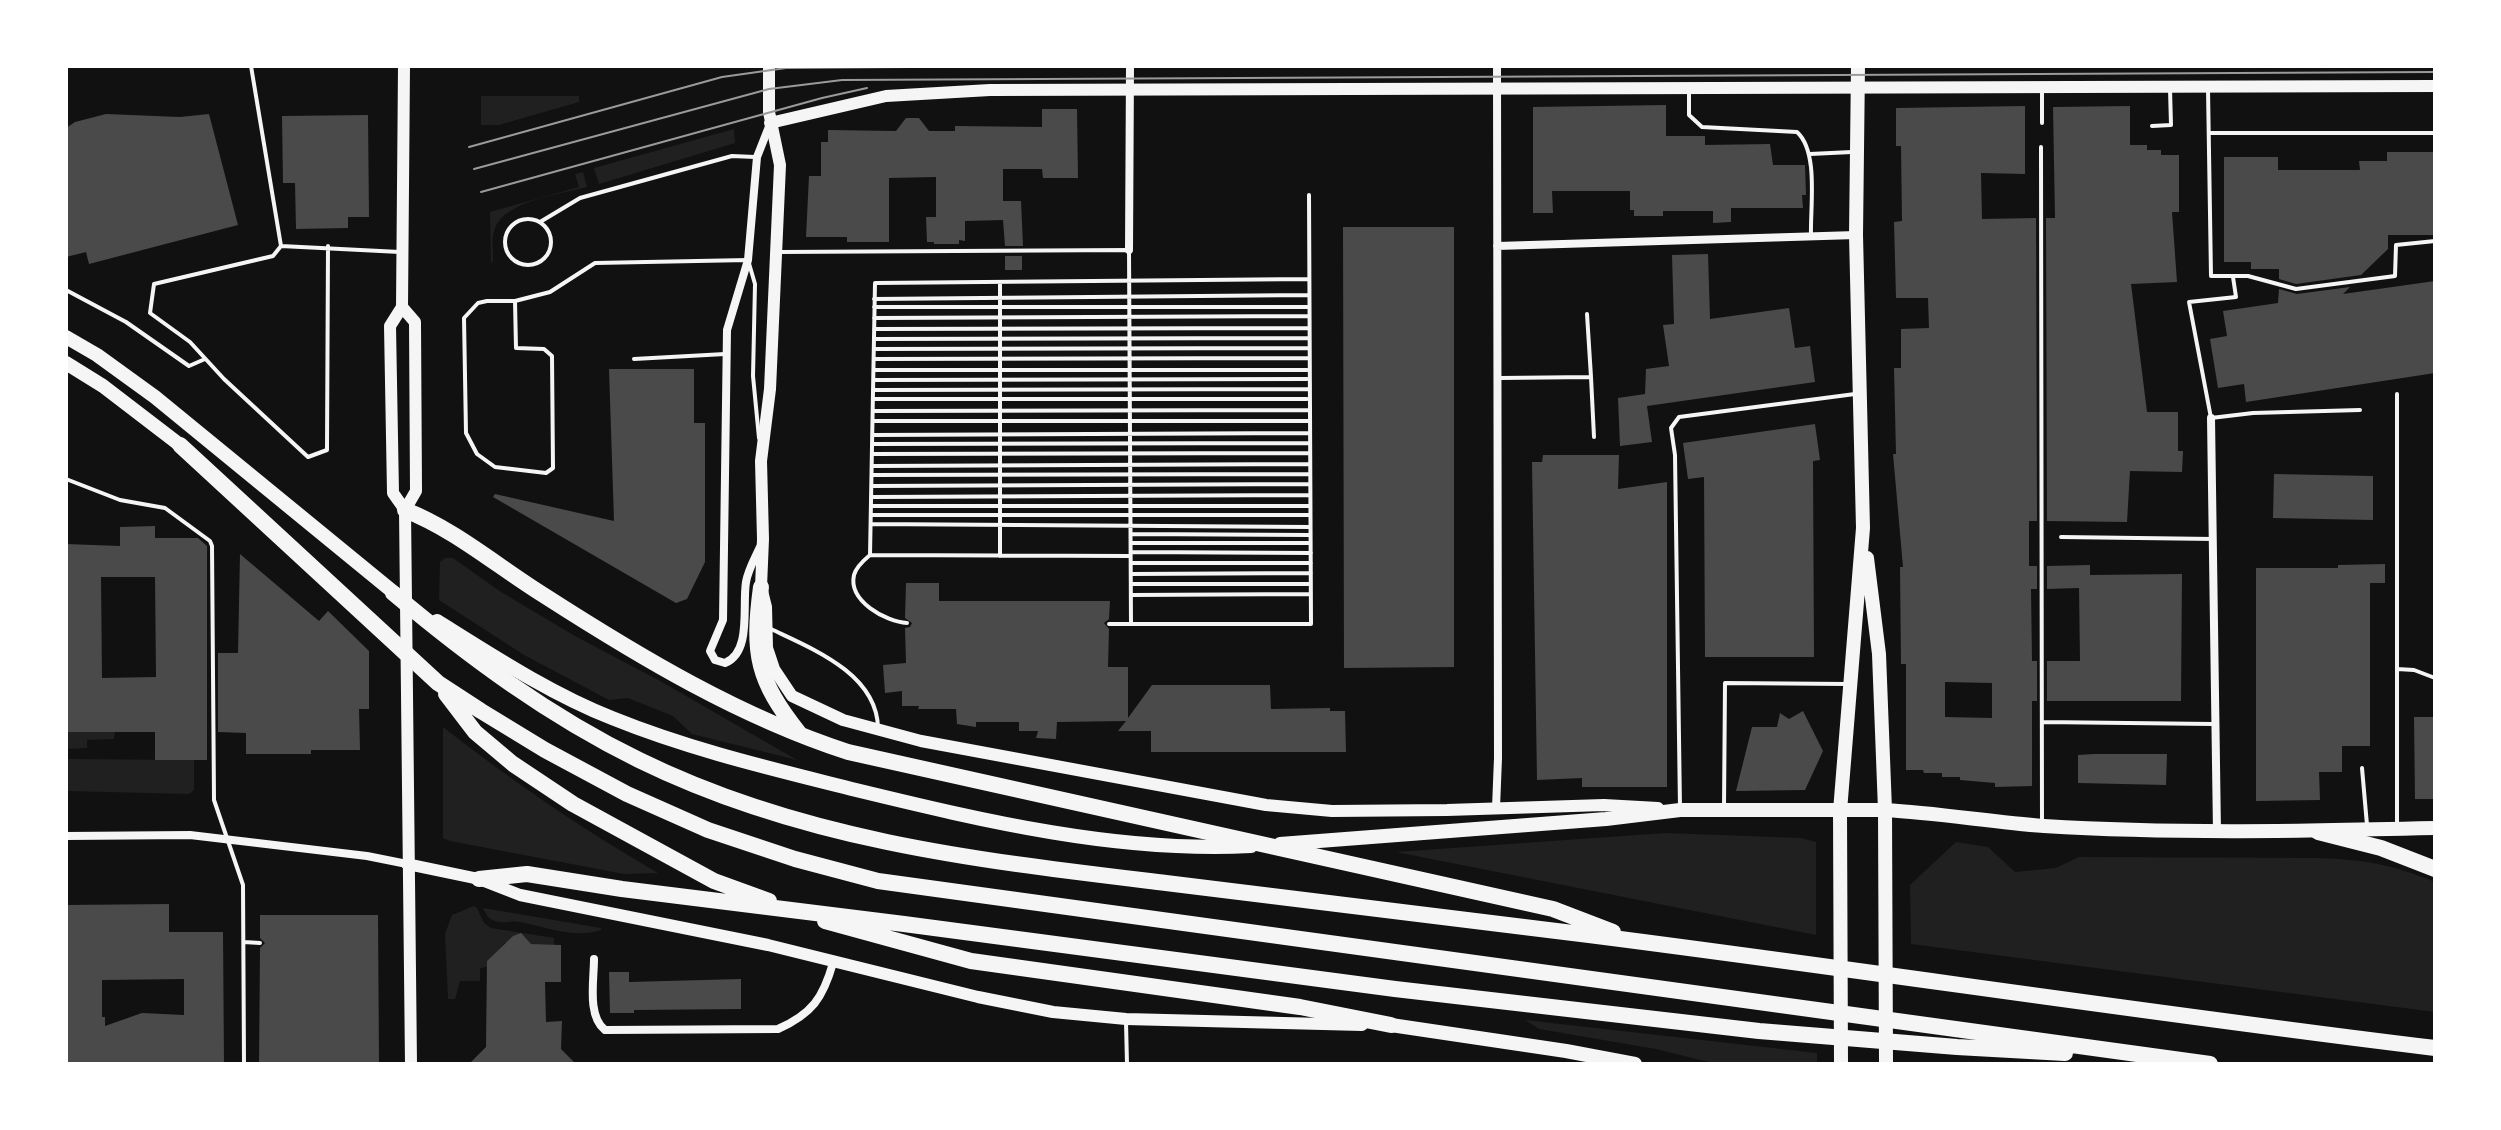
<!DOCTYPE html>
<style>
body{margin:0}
#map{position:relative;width:2501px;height:1130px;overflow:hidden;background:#111;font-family:"Nunito Sans",sans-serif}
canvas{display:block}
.frame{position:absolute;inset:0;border:68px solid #fff;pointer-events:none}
</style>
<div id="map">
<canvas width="2501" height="1130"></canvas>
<div class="frame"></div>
</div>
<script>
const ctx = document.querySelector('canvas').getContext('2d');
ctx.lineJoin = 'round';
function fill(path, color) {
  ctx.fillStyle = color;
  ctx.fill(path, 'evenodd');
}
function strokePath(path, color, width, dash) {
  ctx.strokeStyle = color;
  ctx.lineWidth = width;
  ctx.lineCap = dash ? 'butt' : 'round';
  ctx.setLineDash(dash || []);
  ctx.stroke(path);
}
const green = new Path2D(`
 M481,96H579V102L499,125H481Z
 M734,129L735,143L599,184L594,168Z
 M583,172L587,187C561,194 505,201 495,228C491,238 493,250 493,261L491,264L490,212L579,187L575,174Z
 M445,558H453L501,592L575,636L662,682L797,760L692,734L673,716L628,698L609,700L524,655L439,600L440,562Z
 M443,727C512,781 582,829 658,873L624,874L450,841L443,838Z
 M66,732H115L114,739L87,740V748L66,749Z
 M66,759L194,760V790L189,794L66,791Z
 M1665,833L1801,838L1816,842V935L1396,852Z
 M1956,842L1988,847L2015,872L2056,868L2079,857L2319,858C2366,860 2391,864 2435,882V1012L1911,944L1910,885Z
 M474,906L477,908L484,923L491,928L554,938V945L525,944L523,935L513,936L511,943H505L488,961L487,967L480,968V981H460L455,999H448L445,934L452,915Z
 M483,908L601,928V930C575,939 546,927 520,922C512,920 503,924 495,921C488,919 486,914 483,908Z
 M1525,1020L1817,1053V1064H1717L1656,1049L1539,1029Z`);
const building = new Path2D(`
 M1666,105V136H1705V145L1770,144L1773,165H1805L1806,195H1802L1803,208H1731V222L1713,223V211H1663V216H1634V210H1630V191H1552L1553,213H1533V107Z
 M2025,106V174L1981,173L1982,219L2036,218L2037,521H2029V566H2037V589H2031L2032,661H2037V701H2032V786L1995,787V783L1960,780V777H1942V773H1924L1923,770H1906V664H1901L1900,567H1903L1893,454H1896L1894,368H1901V329L1929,328L1928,298H1896L1894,222L1902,221L1901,146H1896V108ZM1945,682L1992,683V718L1945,717Z
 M2130,106V145H2147V150H2161V155H2179V212H2172L2177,282L2131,284L2147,412H2178V451H2183L2182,472L2130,471L2127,522L2047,521L2046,218H2055L2053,107Z
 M1042,109H1077L1078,178H1043L1042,169H1003V201H1021L1023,246H1005L1003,220L965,221V241L959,240V244H934V242H927L926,217H936V177L889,178V242H847V237H806L809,176H821V142H828V130L896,131L906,118H919L929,131H955V126L1042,127Z
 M106,114L180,117L209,114L238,225L89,264L86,252L66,257V128L75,122Z
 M368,115L369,217H348V228L296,229L295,183H283L282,116Z
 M2387,152H2435V235H2388V249L2361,275L2296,284L2279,279V269H2251V262H2224V157H2278V170H2360L2359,161H2387Z
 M1343,227H1454V667L1344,668Z
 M1708,254L1710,319L1789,308L1795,348L1810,346L1815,382L1647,406L1652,442L1620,446L1618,398L1645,394L1646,369L1669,366L1663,325L1674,324L1672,255Z
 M1005,256H1022V270H1005Z
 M2435,281V373L2246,402L2244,384L2218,388L2210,339L2227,336L2223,311L2278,303L2279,289L2297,294L2350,287L2343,294Z
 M609,369H694V423H705V562L687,599L676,603L493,497L495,494L614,521Z
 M1815,424L1820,460L1813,461L1814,657H1705L1704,477L1688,479L1683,443Z
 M1543,455H1619L1618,489L1667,482V787H1582V778L1537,780L1532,462H1542Z
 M2274,474L2373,476V520L2273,518Z
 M155,526V538H198L207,546V760H155V732H66V544L120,546V527ZM101,577H155L156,677L102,678Z
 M240,554L319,621L328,611L369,651V709H359L360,750H311V754H246V733L218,732V653H238Z
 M2385,564V583H2370V746H2342V772H2319L2320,800L2256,801V568H2338V565Z
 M2090,565V575L2182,574L2181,701H2047V661H2080L2079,588L2047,589V566Z
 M906,583H939V601H1110L1109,619L1104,623L1109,629L1108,667H1128V718L1152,685H1270L1271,709L1330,708V711H1345L1346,752H1151V731H1118L1126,721L1057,722L1056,739L1036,738L1038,731H1019V722H976V727L957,724L956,709H918L919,706H902V691L885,693L883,665L906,663L905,628L910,627L912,623L905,618Z
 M1803,711L1823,751L1805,790L1736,791L1752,727H1777L1780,713L1789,719Z
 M2414,717H2435V799H2415Z
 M2094,754H2167L2166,785L2078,783V755Z
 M169,904V932H223L224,1064H66V905ZM184,979V1015L142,1013L105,1026V1017H102V980Z
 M260,915H378L379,1064H259L260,948L265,943L260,938Z
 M521,933L531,944L561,945V982H545L546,1022L562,1021L561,1049L576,1064H469L486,1047L487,961L513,936Z
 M609,972H629V982L741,979V1009L634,1010V1013H610Z`);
const service = new Path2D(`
 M251,66L281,246L400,252
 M2208,89L2211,276H2248L2296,289L2395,276L2396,245L2435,241
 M1689,91V115L1702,127L1797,132C1819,152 1810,207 1811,236
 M2042,123V89
 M2152,126L2171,125L2170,89
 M2209,133H2435
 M2041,147L2042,823
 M1810,154L1852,152
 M505 242a23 23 0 1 1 46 0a23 23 0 1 1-46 0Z
 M540,222L580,198L732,156L755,157
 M281,246L273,256L154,284L150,313L190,342L224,379L308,457L327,450L328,246
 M779,252L1129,250L1131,624H1311L1309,195
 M2233,277L2236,297L2189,302L2211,418L2253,413L2360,410
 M1000,282V556
 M66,290L126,322L189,366L205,359
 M874,299L1308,295
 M515,301L516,348L544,349L552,356L553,468L546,473L495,467L477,454L466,433L464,318L478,303L487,301H515L550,292L595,263L748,260L755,284L753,376L759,438
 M874,307H1308
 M1587,314L1591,377
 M874,318L1308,316
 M874,329L1308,328
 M874,339L1308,338
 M874,349L1308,348
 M634,359L725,354
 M874,359L1308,358
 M874,370H1307
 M1500,378L1591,377L1594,437
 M874,380L1307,379
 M874,390L1309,389
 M874,399H1307
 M874,411L1309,410
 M873,421H1309
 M873,435L1309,433
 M872,444L1309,443
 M872,454L1309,453
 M872,466L1310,464
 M872,475L1309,474
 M66,479L120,500L165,508L210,541L212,546L214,800L243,885L244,1064
 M872,486L1309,484
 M871,497L1309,495
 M871,506H1310
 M871,515H1310
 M871,524L1310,527
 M1131,534L1310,535
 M2061,537L2214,539
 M1131,543H1310
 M1131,552L1311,553
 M870,555L1130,556
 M1131,563H1311
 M1131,574L1311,573
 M1131,584H1311
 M1131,595L1311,594
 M907,623C886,622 848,601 854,575C856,567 864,560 870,555L875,283L1309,279
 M1109,624H1131
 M771,629C813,649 877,674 878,728
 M2397,669L2414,670L2435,678
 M2042,722L2213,724
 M2362,768L2367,825
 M1680,808L1675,455L1671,428L1679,417L1855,394
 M1724,808L1725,683L1848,684
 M2397,827V394
 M244,942L260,943
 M1126,1022L1127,1064`);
const minor = new Path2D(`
 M1497,246L1856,235
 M1129,250L1130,66
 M2211,418L2217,832
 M760,547C755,558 748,570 746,582C742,606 752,652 725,663L715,660L710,651L723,620L727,330L748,260L757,157L770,124
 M1496,808L1498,758L1497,66
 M66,836L190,835L367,856L407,864
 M594,959C594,980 587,1016 605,1030L778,1029C812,1014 823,998 833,963`);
const secondary = new Path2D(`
 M404,66L402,307L390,326L393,493L405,510
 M769,66V112L780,165L770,389L761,461L763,539L761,587L766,607L767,648L774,669L792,696L843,720L921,741L1266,805L1332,811L1447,810L1604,805L1658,808
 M770,123L886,96L990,90L2435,86
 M402,307L415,322L416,491L405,510L411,1064
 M407,864L479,879L520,895L768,945L978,997L1053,1012L1126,1019L1362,1025`);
const primary = new Path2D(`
 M1867,558L1879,654L1885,810C1938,813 1991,822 2044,826C2174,834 2305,831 2435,828
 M1841,1064L1840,811L1863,528L1856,235L1858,66`);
const trunk = new Path2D(`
 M66,337L97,355L155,397L403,600
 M66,363L103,386L180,445
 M437,621C493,656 551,694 612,718C691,750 773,769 856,790C984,821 1118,853 1251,846
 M1280,844L1606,819L1680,810H1885L1886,1064
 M1391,1025L1566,1051L1635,1064`);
const motorway = new Path2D(`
 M180,445L438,683L481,711L545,750L627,794L708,830L795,859L878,881L2210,1064
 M405,510C456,530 498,567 545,596C640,657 740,717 848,752L1553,909L1613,932
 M761,587C752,654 757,680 799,733
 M393,593C469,657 549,716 639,760C806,842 984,861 1166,883C1307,900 1448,917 1589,935C1872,971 2153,1014 2435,1048
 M446,694L475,732L513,764L573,804L714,881L769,901
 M2318,832L2381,848L2435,869
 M479,879L527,874L622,889L904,924L1395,989L1759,1031L1957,1047L2065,1053
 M825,921L971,961L1300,1007L1391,1025`);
const tram = new Path2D(`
 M469,147L722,77L786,68L1035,66
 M474,169L769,89L842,80L2435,72
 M481,192L822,98L867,88`);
fill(green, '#202020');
fill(building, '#4a4a4a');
strokePath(service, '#f5f5f5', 4);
strokePath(minor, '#f5f5f5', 8);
strokePath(secondary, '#f5f5f5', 12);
strokePath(primary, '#f5f5f5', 14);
strokePath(trunk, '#f5f5f5', 14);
strokePath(motorway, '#f5f5f5', 16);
strokePath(tram, '#9a9a9a', 2);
</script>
